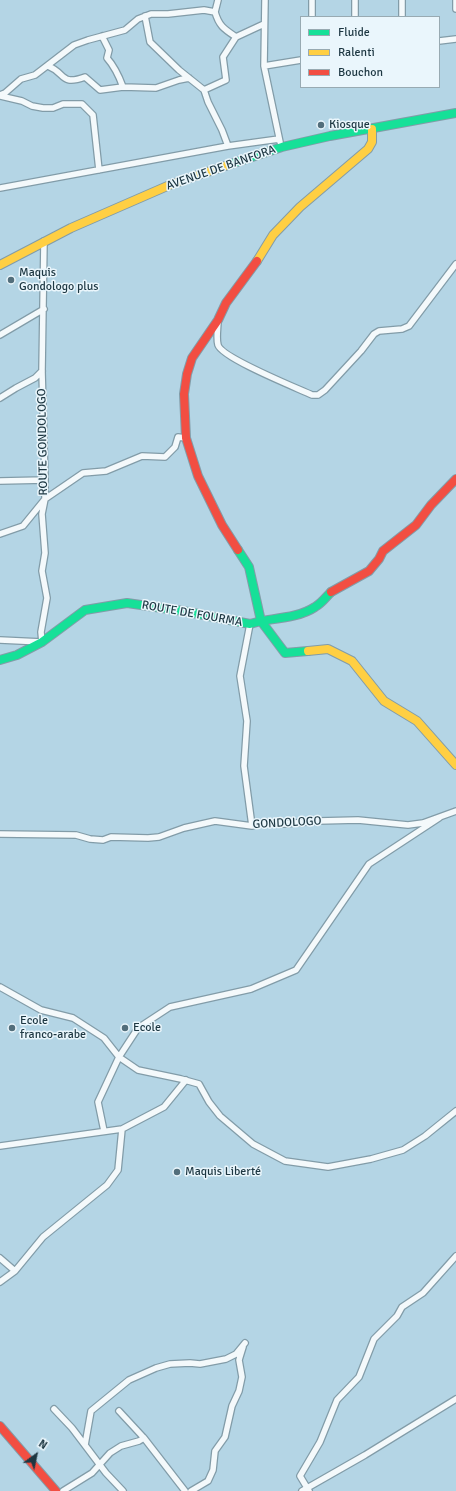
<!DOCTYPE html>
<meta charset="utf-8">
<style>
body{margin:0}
#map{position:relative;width:456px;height:1491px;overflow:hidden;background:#b4d5e5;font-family:Signika,sans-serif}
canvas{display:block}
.legend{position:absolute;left:300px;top:16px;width:140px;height:72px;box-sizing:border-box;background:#eaf6fc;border:1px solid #98aab2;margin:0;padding:5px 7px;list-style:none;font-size:12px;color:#1d3742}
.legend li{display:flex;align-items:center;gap:8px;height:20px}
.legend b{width:20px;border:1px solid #98aab2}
.north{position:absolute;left:16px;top:1435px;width:40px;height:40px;-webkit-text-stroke:3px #eaf6fc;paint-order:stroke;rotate:33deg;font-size:11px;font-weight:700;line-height:16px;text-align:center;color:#1d3742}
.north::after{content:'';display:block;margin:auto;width:14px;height:18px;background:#1d3742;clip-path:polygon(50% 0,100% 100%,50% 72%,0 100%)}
</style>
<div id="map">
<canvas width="456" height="1491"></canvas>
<ul class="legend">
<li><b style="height:5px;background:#16e098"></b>Fluide</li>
<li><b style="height:5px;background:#ffcf43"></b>Ralenti</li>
<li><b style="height:5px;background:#f24e42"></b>Bouchon</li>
</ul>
<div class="north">N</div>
</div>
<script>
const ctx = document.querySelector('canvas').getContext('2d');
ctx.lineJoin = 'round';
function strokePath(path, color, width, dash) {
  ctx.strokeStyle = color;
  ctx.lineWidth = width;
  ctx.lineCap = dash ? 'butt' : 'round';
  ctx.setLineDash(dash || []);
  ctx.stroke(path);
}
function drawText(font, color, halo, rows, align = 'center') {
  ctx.font = font + ' Signika,sans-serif';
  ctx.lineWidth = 3;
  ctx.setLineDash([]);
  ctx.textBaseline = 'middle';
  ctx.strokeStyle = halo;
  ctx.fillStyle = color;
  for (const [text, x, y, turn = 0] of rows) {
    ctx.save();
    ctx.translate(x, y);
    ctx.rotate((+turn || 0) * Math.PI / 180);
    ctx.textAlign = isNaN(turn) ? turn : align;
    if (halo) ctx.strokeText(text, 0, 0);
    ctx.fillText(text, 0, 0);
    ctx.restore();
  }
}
const street = new Path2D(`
 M265,0L264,66L280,142
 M312,0V17
 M402,0V17
 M456,0V9
 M215,12L218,0
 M145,16L150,42L179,70L204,90L208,102L222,130L228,146
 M355,17V0
 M102,36L109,50L107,58C115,67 119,76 123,87L156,88L179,80L189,78
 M439,41L456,39
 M48,66C66,73 60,86 85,77L100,90L123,87
 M264,66L301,60
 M204,90L226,80L223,57L236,37
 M0,95L5,93L21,79L35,75L74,45L88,40L125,30L138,19L151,14H168L204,10L215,12C219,26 224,29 236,37L264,24
 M0,96L22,101L32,106L43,108H53L63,104H82L93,115L99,170
 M0,188L228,146L279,139
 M218,320C218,328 216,338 218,345C222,358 297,388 312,395H318L325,390L361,351L374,334L379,331L402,329L409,326L456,264
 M0,335L44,309
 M0,398L16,388L35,378L42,371
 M0,481L45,480
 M0,534L23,526L45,499L83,473L106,471L142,456L165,457L175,447L178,437L186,438
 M250,624L240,676L247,721L244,766L252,826
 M0,640L42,642L41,632L47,598L42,571L45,553L42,514L45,499V480L42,371L44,241
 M0,834L76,835L90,839L103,840L111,837L148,838L159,837L184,828L215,821L252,826L265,822L284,824L318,821L358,820L408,825L423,823L456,811
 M0,987L41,1010L73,1018L104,1038L119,1057L138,1070L181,1079L199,1084L209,1102L220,1116L253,1144L285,1161L328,1167L371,1159L403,1150L425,1136L456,1111
 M104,1131L98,1102L119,1057L138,1028L170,1007L251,989L296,970L369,864L439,818
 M0,1146L122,1129
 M0,1258L15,1271
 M0,1282L15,1271L43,1237L107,1185L118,1170L122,1129L164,1107L186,1080
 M54,1409L72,1428L106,1473L123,1491
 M119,1411L144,1438L185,1491
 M85,1445L91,1411L129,1380L156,1368L170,1364L190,1363L200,1364L226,1359L236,1354L245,1343
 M63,1491L92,1473L110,1453L121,1446L139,1441L144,1438
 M191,1491L208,1481L213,1470L215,1451L225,1437L232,1406L239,1391L242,1377L239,1360L243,1347
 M302,1491L365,1455L456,1399
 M309,1491L300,1476L320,1442L337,1400L359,1377L374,1339L397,1316L402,1307L423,1293L456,1256`);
const fast = new Path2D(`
 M228,165L282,147L330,136L456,113
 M238,550L249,567L261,621C279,618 300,617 315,607C322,603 326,597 331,592
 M0,660L17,655L42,642L85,610L127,603L183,611L250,624L261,621L285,653L308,651`);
const slow = new Path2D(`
 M257,261L273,235L300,207L368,149L372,142V129
 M0,265L71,228L172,184L228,165
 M308,651L328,649L352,661L384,701L417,721L456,765`);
const jam = new Path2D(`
 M238,550L222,525L198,476L186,438L184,394L187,374L192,358L218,320L226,303L257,261
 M331,592L369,571L379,559L383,551L416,525L431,505L456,479
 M0,1426L56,1491`);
const markers = [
 [321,125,4,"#526e7b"],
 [11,280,4,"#526e7b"],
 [12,1028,4,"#526e7b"],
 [125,1028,4,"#526e7b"],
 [177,1172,4,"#526e7b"]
];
const poiNames = [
 ["Kiosque",329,125],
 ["Maquis",19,273],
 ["Gondologo plus",19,287],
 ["Ecole",20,1021],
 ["franco-arabe",20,1035],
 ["Ecole",133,1028],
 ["Maquis Liberté",185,1172]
];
const streetNames = [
 ["AVENUE DE BANFORA",221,168,-19],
 ["ROUTE GONDOLOGO",43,442,-91],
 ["ROUTE DE FOURMA",192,614,10],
 ["GONDOLOGO",287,823,-3]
];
strokePath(street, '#829ca8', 8);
strokePath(fast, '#829ca8', 10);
strokePath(slow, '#829ca8', 10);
strokePath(jam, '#829ca8', 10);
strokePath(street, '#f4f9fb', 5.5);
strokePath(fast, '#16e098', 8);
strokePath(slow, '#ffcf43', 8);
strokePath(jam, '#f24e42', 8);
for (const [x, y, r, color] of markers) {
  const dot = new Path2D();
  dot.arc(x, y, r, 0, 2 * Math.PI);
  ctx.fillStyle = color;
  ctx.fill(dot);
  strokePath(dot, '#eaf6fc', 1.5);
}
drawText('12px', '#1d3742', '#eaf6fc', poiNames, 'left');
drawText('12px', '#1d3742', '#eaf6fc', streetNames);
</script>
